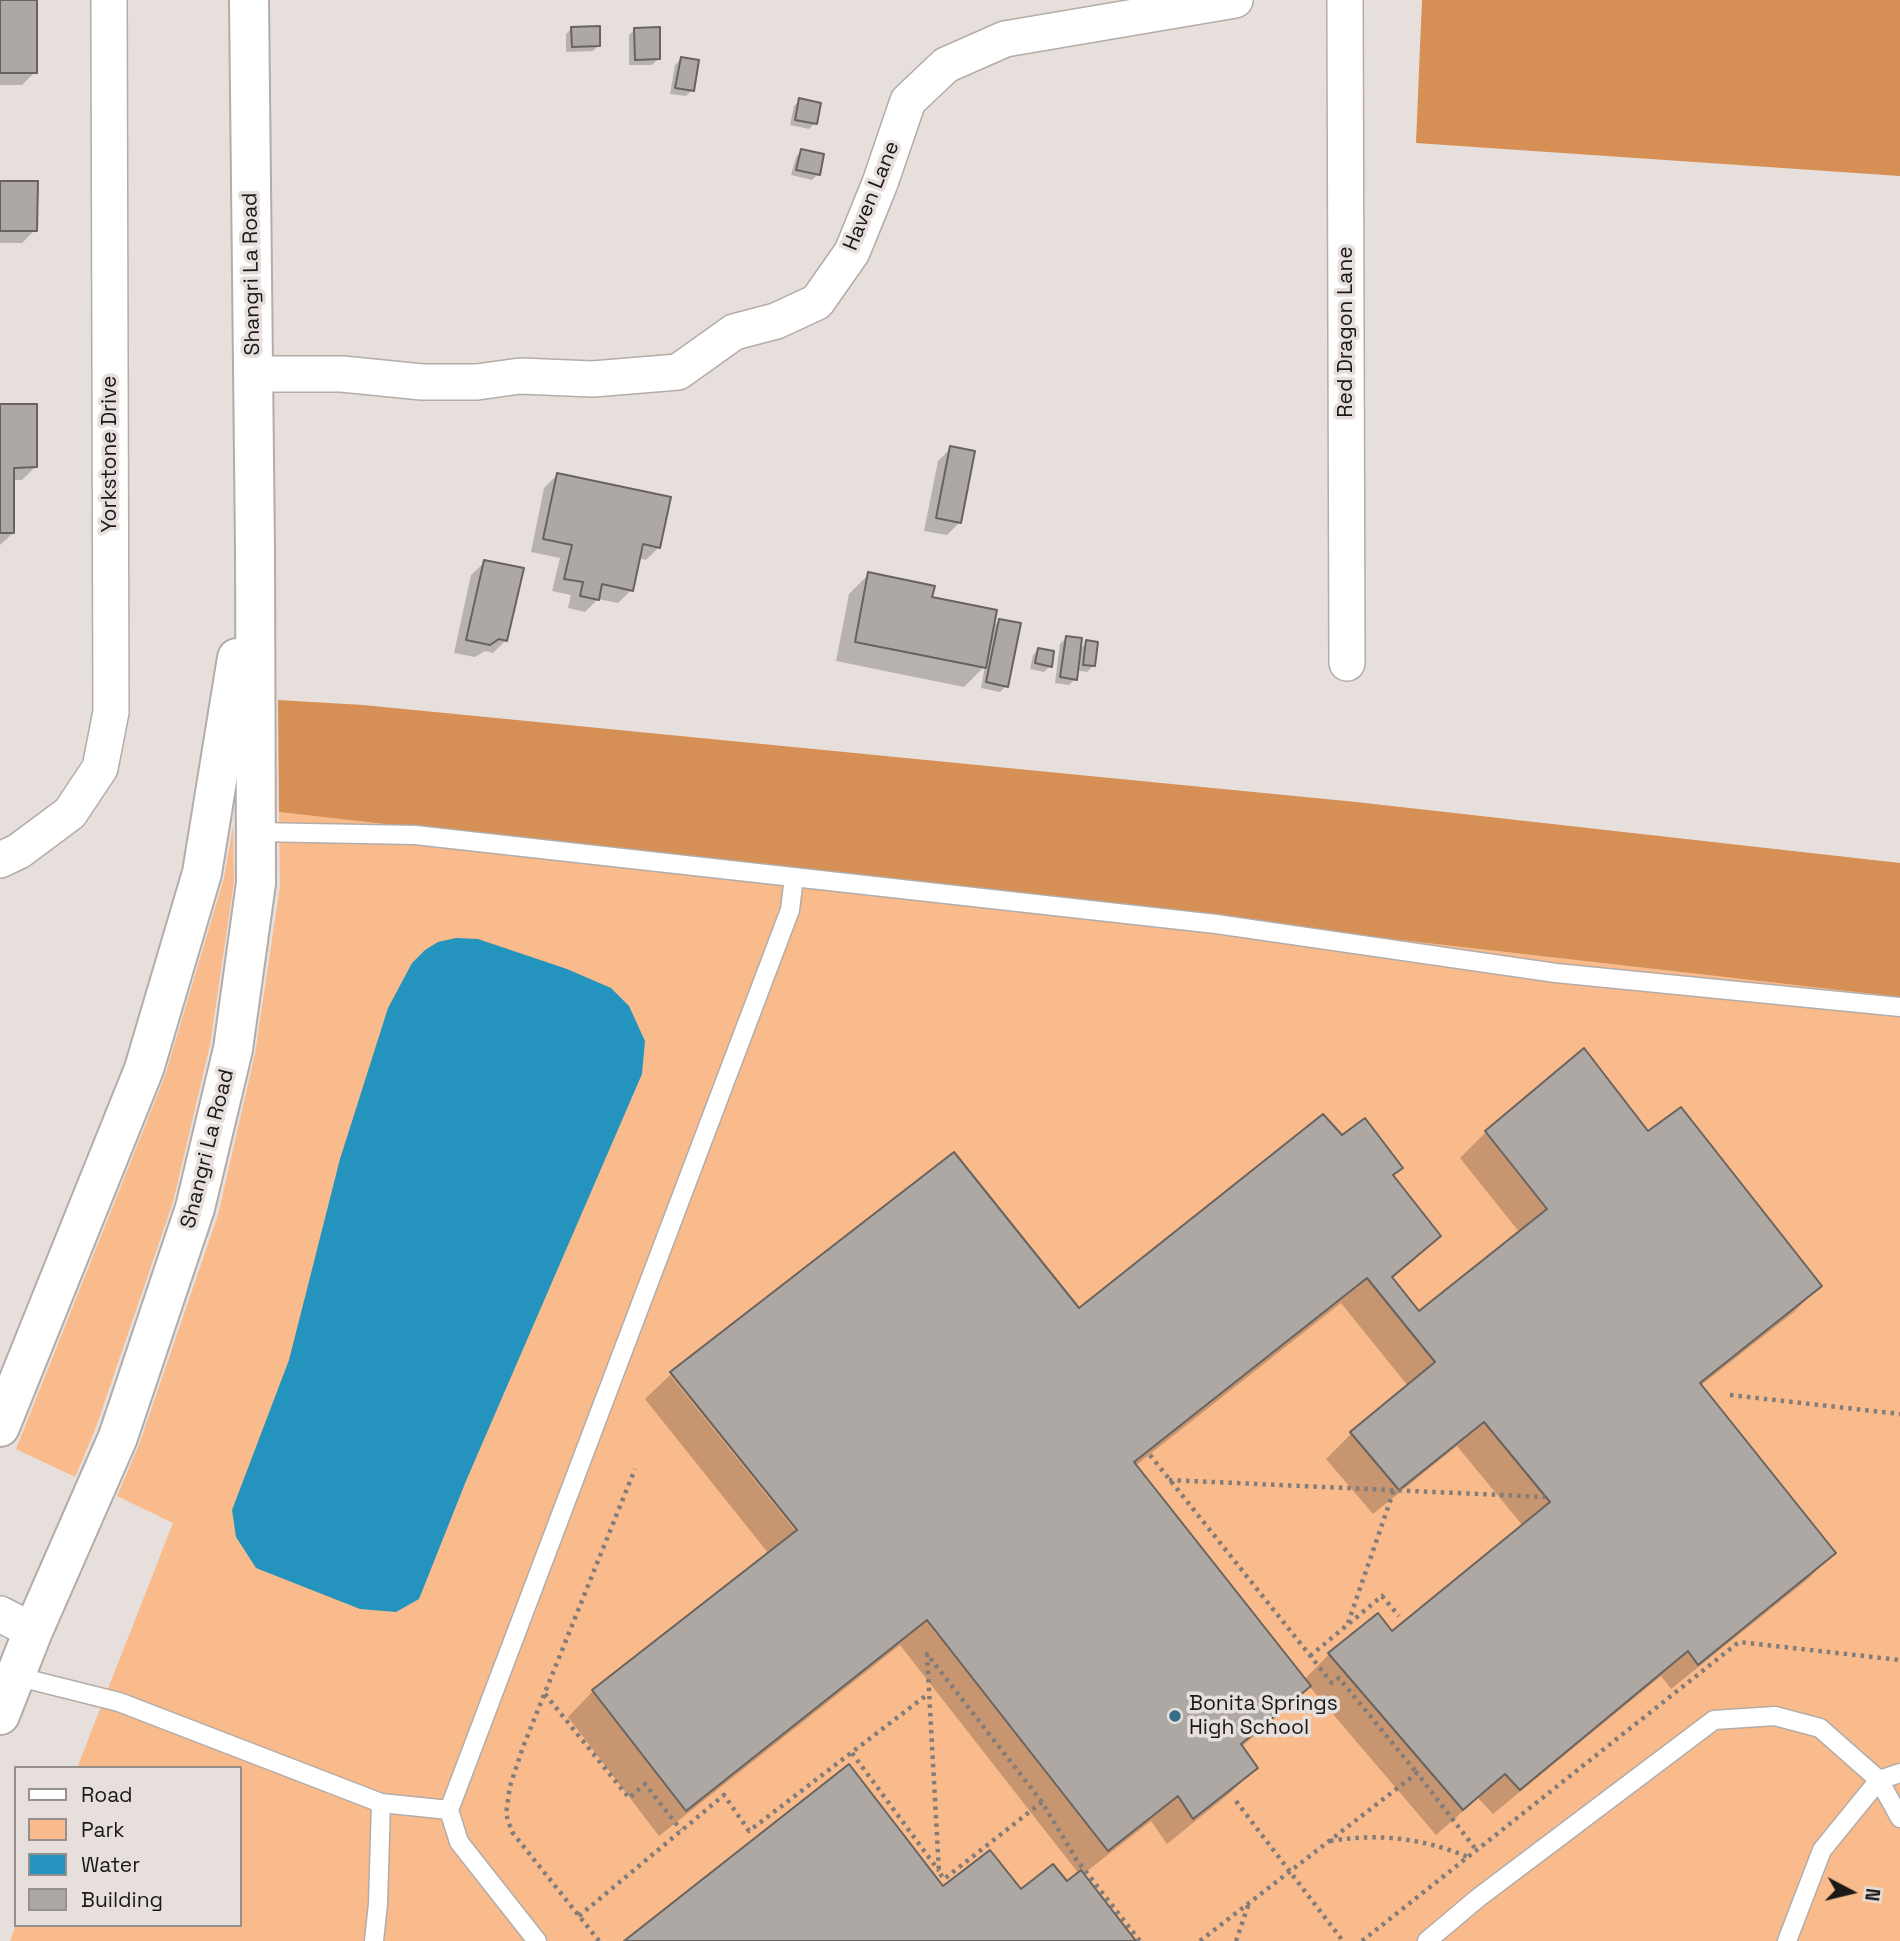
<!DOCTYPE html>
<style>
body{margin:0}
#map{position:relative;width:1900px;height:1941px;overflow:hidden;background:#e6dfdb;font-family:"Space Grotesk",sans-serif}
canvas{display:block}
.legend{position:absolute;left:14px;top:1766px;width:228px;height:161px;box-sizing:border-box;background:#e6dfdb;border:2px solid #95908d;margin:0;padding:9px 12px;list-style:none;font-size:21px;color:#1b1918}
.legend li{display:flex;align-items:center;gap:14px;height:35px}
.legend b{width:35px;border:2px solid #95908d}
.north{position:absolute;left:1816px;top:1857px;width:70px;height:70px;-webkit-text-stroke:5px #e6dfdb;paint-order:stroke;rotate:97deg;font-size:19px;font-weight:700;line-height:28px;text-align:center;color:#1b1918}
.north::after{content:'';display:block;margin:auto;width:24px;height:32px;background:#1b1918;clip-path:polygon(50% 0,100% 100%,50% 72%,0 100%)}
</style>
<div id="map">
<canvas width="1900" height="1941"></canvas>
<ul class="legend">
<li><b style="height:9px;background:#fff"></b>Road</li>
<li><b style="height:19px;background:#f9bb8b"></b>Park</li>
<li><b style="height:19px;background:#2494be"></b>Water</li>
<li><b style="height:19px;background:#aea8a4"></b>Building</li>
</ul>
<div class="north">N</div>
</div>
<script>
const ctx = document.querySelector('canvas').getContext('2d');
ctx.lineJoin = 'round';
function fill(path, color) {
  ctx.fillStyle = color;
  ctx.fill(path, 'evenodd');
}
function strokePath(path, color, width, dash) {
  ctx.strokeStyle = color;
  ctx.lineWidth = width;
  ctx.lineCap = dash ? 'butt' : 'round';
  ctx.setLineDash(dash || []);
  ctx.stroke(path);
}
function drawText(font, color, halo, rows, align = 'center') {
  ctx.font = font + ' "Space Grotesk",sans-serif';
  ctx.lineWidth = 7;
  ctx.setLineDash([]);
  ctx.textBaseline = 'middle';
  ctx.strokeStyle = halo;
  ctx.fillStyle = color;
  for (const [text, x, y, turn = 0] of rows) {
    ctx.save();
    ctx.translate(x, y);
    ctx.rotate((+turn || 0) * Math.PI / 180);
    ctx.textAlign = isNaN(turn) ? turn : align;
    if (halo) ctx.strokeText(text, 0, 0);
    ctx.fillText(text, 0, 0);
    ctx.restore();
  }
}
const green = new Path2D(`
 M279,812L1900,997V1941H10L16,1925H240V1768H77L173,1523L117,1496L139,1445L218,1215L255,1054L280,886Z
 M233,826L234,881L210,1045L173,1202L95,1430L75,1477L16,1449L165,1076L224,878Z`);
const forest = new Path2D(`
 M1422,0H1900V176L1416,143Z
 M278,700L363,705L1356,802L1900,863V997L279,812Z`);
const water = new Path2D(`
 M456,938L478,939L567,969L611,988L629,1006L645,1041L642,1074L466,1481L419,1599L396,1612L360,1609L256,1568L236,1537L232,1510L289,1360L340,1159L388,1008L412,963L425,950L438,942Z`);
const shadow = new Path2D(`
 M0,0H35V72L22,85H0Z
 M572,28L599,45L593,51L566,52V34Z
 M635,29L659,58L652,65H629V35Z
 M681,59L692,90L686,96L670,94L675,65Z
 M800,100L815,123L809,129L790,125L794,106Z
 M802,151L818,174L812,180L791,175L796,157Z
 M0,182L35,230L22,243H0Z
 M0,406L35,467L22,480H12L13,533L0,545Z
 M951,448L960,522L947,535L924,531L938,461Z
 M557,475L659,547L646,560L638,558L631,590L618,603L598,599L585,612L568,608L571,595L552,591L560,558L531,552L544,488Z
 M485,562L506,640L493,653L485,651L475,657L454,653L471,575Z
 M869,574L991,629L999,621L1006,686L1000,692L981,688L985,666L964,687L836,661L849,594Z
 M1066,638L1079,650L1087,642L1093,666L1087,672L1076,670L1075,679L1069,685L1055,683L1060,644Z
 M1039,649L1050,666L1044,672L1030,669L1033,655Z
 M1486,1132L1648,1133L1819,1286L1794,1312L1700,1386L1833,1553L1808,1579L1671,1689L1661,1676L1493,1814L1478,1798L1436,1835L1309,1686L1283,1712L1241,1747L1256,1767L1230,1793L1167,1844L1151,1821L1082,1875L1133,1941H627L943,1888L1020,1892L1067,1884L1079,1874L900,1645L659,1836L568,1717L593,1691L769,1554L645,1399L670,1375L801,1538L804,1536L674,1374H670L954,1154L1078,1311L1342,1137L1401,1167L1392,1176L1438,1236L1412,1262L1391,1279L1418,1313L1520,1233L1460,1158ZM1341,1303L1408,1386L1352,1433L1326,1459L1373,1514L1457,1446L1523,1526L1392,1634L1329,1654L1304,1680L1135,1466Z`);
const building = new Path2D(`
 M0,0H37V73H0Z
 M600,26V46L572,47L571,27Z
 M660,27V59L635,60L634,28Z
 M681,57L699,60L694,91L675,88Z
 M799,98L821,103L817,124L795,120Z
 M801,149L824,154L820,175L796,170Z
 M0,181H38L37,231H0Z
 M0,404H37V467L14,468V533H0Z
 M950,446L975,451L961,523L936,518Z
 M557,473L671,497L660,548L643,544L633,591L602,584L599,600L580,596L583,582L564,579L572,545L543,539Z
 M484,560L524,568L507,641L499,639L490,645L466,640Z
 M868,572L935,586L932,597L997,610L986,668L855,642Z
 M999,619L1021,623L1008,687L986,682Z
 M1066,636L1082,638L1077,680L1060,677Z
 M1086,640L1098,642L1095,666L1083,665Z
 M1038,648L1054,651L1052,667L1035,663Z
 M1584,1048L1648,1131L1681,1107L1822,1286L1700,1383L1836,1553L1698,1665L1688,1651L1520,1790L1505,1774L1463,1810L1328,1653L1378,1613L1392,1631L1550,1502L1484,1422L1399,1490L1350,1432L1435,1362L1367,1278L1134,1462L1311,1686L1241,1744L1258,1768L1193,1819L1178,1796L1108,1851L927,1620L686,1811L592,1690L797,1530L670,1372L954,1152L1079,1308L1323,1114L1342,1135L1365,1118L1403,1168L1393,1175L1441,1236L1392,1277L1419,1311L1547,1209L1485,1131Z
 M849,1764L943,1886L990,1850L1021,1889L1053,1864L1067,1881L1081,1870L1136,1941H624Z`);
const path = new Path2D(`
 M1730,1395L1900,1414
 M1150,1455L1332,1683L1339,1678L1417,1773
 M1169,1480L1545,1497
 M1348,1623L1394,1490
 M1310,1656L1382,1596L1399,1616
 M545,1694L629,1798L645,1784L681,1830
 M852,1753L939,1871
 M1236,1801L1343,1941
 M1042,1802L944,1879L939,1872L927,1654L1042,1802L1076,1859L1140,1941
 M1330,1841C1380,1833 1421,1838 1468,1857
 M579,1916L724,1795L749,1831L928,1694
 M599,1941L512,1832L506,1814L510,1786L523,1747L635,1469
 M1200,1941L1417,1773L1477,1851
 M1236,1941L1249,1903
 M1362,1941L1739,1642L1900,1660`);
const service = new Path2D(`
 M256,832L415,835L1216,924L1556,973L1900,1007
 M15,1676L119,1702L381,1803L449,1810L790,910L794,877
 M449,1810L459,1842L537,1941
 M374,1941L378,1904L381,1803
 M1427,1941L1478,1898L1714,1720L1775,1716L1820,1728L1879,1780L1900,1818
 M1787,1941L1822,1850L1879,1780L1900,1773`);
const minor = new Path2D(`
 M1345,0L1347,663
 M253,374H342L422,382H477L520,376L593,379L678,372L734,332L776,321L817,302L852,252L880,183L908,101L946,65L1005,39L1235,0
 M0,860L19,851L70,813L100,768L111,712L109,0
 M0,1614L33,1631`);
const tertiary = new Path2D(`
 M0,1427L144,1069L202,873L237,658
 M0,1715L33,1631L118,1437L195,1208L233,1049L256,883L255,549L249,0`);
const markers = [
 [1175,1716,7,"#356e87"]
];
const streetNames = [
 ["Haven Lane",872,196,-68],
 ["Shangri La Road",252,274,-91],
 ["Red Dragon Lane",1346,332,-90],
 ["Yorkstone Drive",110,454,-90],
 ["Shangri La Road",208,1149,-76]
];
const poiNames = [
 ["Bonita Springs",1189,1704],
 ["High School",1189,1728]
];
fill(green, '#f9bb8b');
fill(forest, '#d68f55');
fill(water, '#2494be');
fill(shadow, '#0003');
fill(building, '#aea8a4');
strokePath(building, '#69635f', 2);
strokePath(service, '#b3aca8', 21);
strokePath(minor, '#b3aca8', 38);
strokePath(tertiary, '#b3aca8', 42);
strokePath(path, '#827d7b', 4.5, [3.5, 5]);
strokePath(service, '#fff', 18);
strokePath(minor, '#fff', 35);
strokePath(tertiary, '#fff', 38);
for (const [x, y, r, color] of markers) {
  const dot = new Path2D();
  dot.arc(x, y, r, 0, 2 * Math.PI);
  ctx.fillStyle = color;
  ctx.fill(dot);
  strokePath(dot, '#e6dfdb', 2.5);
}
drawText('21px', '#1b1918', '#e6dfdb', streetNames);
drawText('21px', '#1b1918', '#e6dfdb', poiNames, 'left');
</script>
